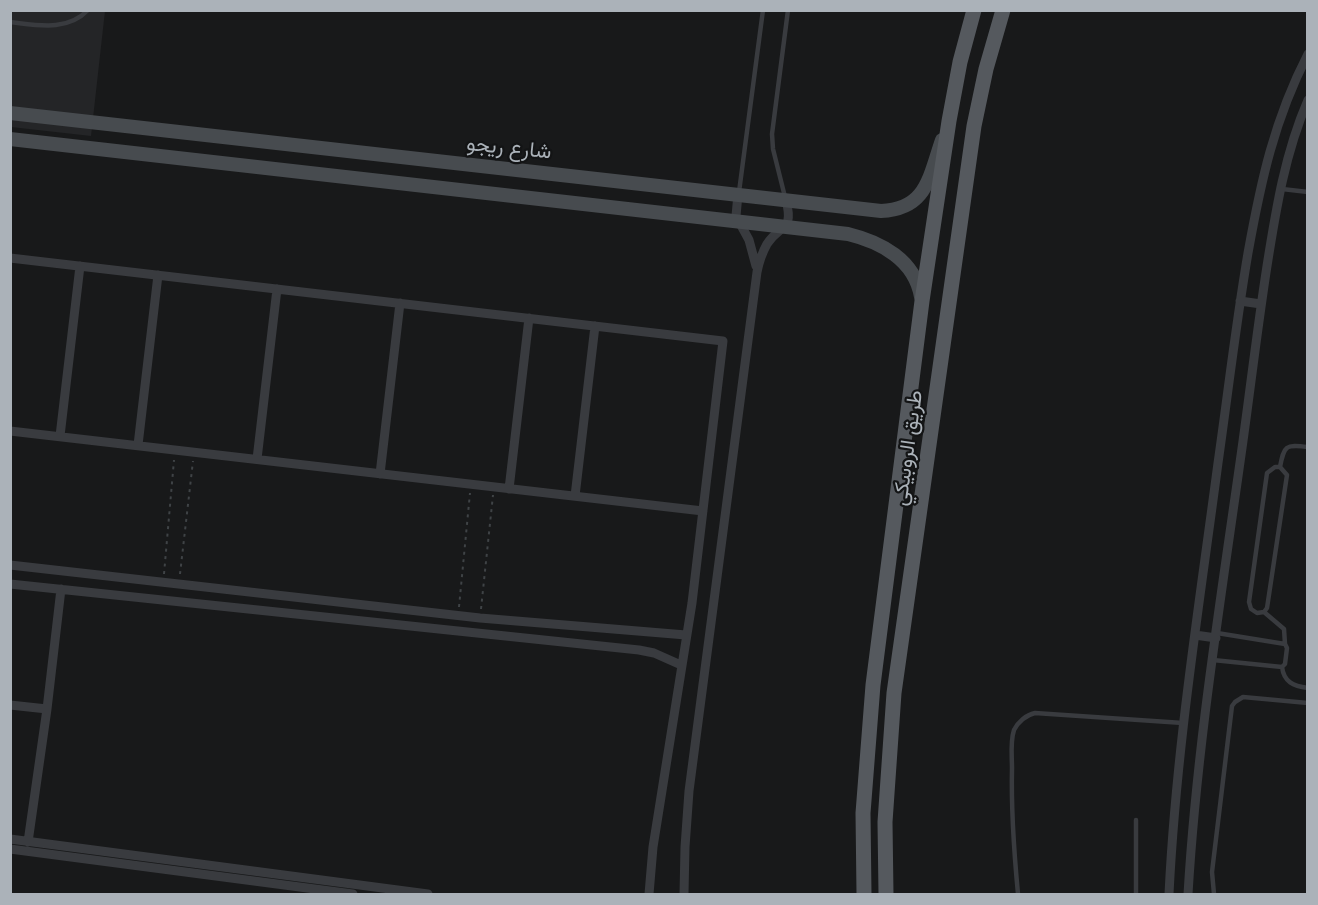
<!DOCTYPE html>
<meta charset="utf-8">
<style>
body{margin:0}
#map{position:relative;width:1318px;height:905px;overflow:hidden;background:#18191a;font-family:Montserrat,sans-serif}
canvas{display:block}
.frame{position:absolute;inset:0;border:12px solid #abb2b9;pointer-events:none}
</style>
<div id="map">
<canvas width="1318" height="905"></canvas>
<div class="frame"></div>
</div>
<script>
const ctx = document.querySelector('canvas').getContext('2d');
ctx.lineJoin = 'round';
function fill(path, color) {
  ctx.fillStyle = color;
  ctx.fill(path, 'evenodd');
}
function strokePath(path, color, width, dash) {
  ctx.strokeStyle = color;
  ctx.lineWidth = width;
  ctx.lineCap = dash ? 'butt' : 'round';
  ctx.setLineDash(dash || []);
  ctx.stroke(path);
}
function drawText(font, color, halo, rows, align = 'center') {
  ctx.font = font + ' Montserrat,Vazirmatn,sans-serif';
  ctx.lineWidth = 4.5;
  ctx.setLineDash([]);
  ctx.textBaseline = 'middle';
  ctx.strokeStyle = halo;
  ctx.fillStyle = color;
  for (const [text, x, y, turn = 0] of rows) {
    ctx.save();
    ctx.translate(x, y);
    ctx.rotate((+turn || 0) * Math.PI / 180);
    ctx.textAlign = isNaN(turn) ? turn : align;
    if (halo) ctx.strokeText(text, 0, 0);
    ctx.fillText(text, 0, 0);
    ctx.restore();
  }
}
const built = new Path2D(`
 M11,11H105L91,136L11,127Z`);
const path = new Path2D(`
 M164,574L174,460
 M180,574L193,461
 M459,607L470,493
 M481,609L493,495`);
const lane = new Path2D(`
 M10,22C37,25 67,32 88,10
 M1282,189L1308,192
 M739,192L763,10
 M785,197L773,149L772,134L788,10
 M1275,467H1280L1287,475L1267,608L1264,612L1257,613L1251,609L1249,602L1267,473Z
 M1280,467C1284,446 1285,444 1308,447
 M1264,612L1284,629L1285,644
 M1213,660L1282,667L1285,664L1287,648L1285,644L1217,633
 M1282,667C1284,682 1293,686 1308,688
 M1018,894C1014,852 1011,810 1012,768C1012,756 1010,742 1014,730C1018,722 1026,715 1035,713L1183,723
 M1136,894V820
 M1214,894L1212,872L1232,706L1235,702L1243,697L1308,703`);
const street = new Path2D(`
 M738,194L736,216L749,240L756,266
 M10,258L723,341L692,603L653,847L649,894
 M1240,301L1261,304
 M10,431L703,511
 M60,436L80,266
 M138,445L158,275
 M257,459L277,289
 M380,474L400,303
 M509,489L529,318
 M575,496L595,326
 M10,565L480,618L686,635
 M10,584L639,650L654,653L681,665
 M1195,635L1216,638
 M10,705L47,709
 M10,839L428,894
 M28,842L47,709L61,589
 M10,849L353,894
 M684,894L685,847L689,791L757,272C759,262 762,253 767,244C781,223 794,232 786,200
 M1169,894C1176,750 1199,607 1218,463C1228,393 1236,323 1248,253C1261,181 1274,120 1308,54
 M1188,894C1197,743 1222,592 1243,441C1251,383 1258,324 1267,266C1276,209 1285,153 1308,100`);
const secondary = new Path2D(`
 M10,113L881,211C927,209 929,177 942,140
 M10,139L848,234C881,242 915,260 921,297`);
const primary = new Path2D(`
 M864,894L863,813L873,685L922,301L949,121L960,62L974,10
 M886,894L885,822L894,693L974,126L986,69L1003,10`);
const streetNames = [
 ["شارع ريجو",509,148,6],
 ["طريق الروبيكي",908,448,-82]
];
fill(built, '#242527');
strokePath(path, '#3f4346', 2, [3, 4.5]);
strokePath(lane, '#393b3f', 4.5);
strokePath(street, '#393b3f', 9);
strokePath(secondary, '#474b4f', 14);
strokePath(primary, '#55595e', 15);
drawText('21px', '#abb2b9', '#131415', streetNames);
</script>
